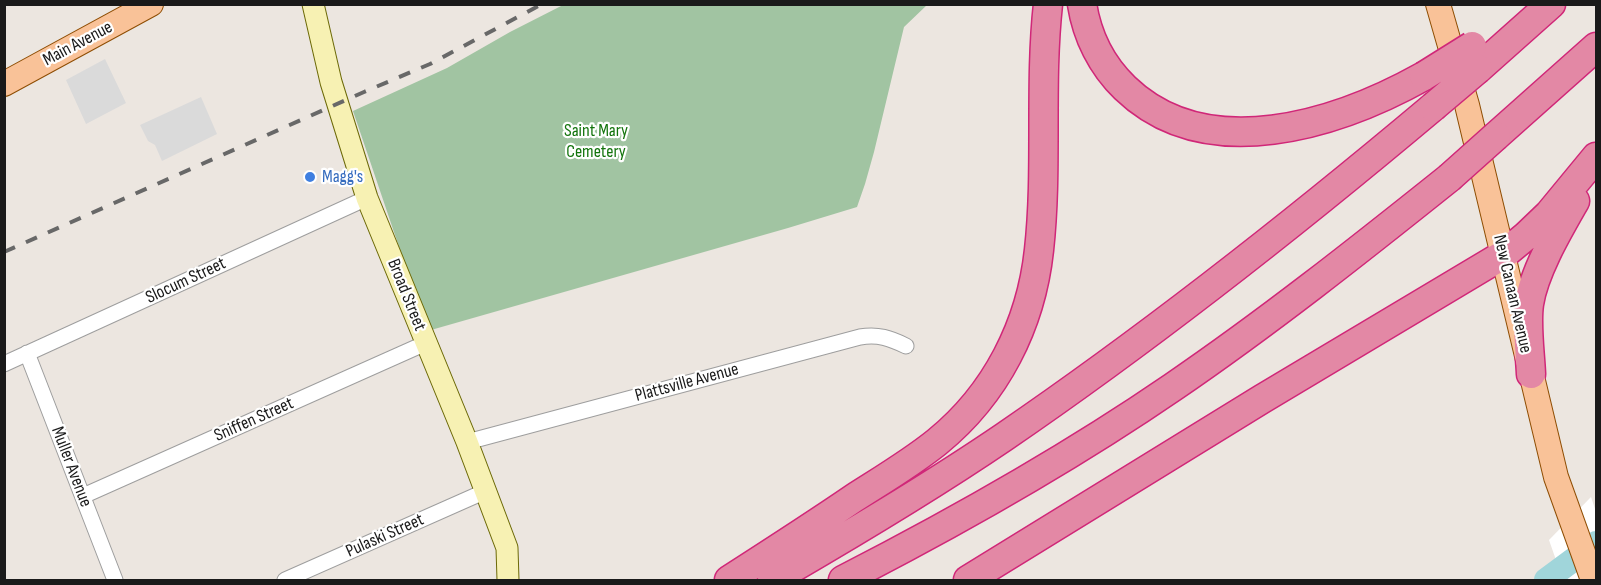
<!DOCTYPE html>
<style>
body{margin:0}
#map{position:relative;width:1601px;height:585px;overflow:hidden;background:#ece6e0;font-family:"Sofia Sans Condensed",sans-serif}
canvas{display:block}
.frame{position:absolute;inset:0;border:6px solid #1a1a1a;pointer-events:none}
</style>
<div id="map">
<canvas width="1601" height="585"></canvas>
<div class="frame"></div>
</div>
<script>
const ctx = document.querySelector('canvas').getContext('2d');
ctx.lineJoin = 'round';
function fill(path, color) {
  ctx.fillStyle = color;
  ctx.fill(path, 'evenodd');
}
function strokePath(path, color, width, dash) {
  ctx.strokeStyle = color;
  ctx.lineWidth = width;
  ctx.lineCap = dash ? 'butt' : 'round';
  ctx.setLineDash(dash || []);
  ctx.stroke(path);
}
function drawText(font, color, halo, rows, align = 'center') {
  ctx.font = font + ' "Sofia Sans Condensed",sans-serif';
  ctx.lineWidth = 4.5;
  ctx.setLineDash([]);
  ctx.textBaseline = 'middle';
  ctx.strokeStyle = halo;
  ctx.fillStyle = color;
  for (const [text, x, y, turn = 0] of rows) {
    ctx.save();
    ctx.translate(x, y);
    ctx.rotate((+turn || 0) * Math.PI / 180);
    ctx.textAlign = isNaN(turn) ? turn : align;
    if (halo) ctx.strokeText(text, 0, 0);
    ctx.fillText(text, 0, 0);
    ctx.restore();
  }
}
const cemetery = new Path2D(`
 M563,5H927L904,27L874,152L865,184L857,207L788,228L431,330L417,300L353,111L447,68L510,32Z`);
const parking = new Path2D(`
 M105,59L126,103L86,124L66,80Z
 M201,97L217,134L162,161L155,145L148,141L140,125Z`);
const pier = new Path2D(`
 M1591,497L1596,512V580H1563L1549,540Z`);
const river = new Path2D(`
 M1546,580L1596,543`);
const street = new Path2D(`
 M27,353L115,580
 M4,364L367,198
 M467,442L860,337C878,334 890,338 906,346
 M83,496L426,343
 M285,580L486,491`);
const secondary = new Path2D(`
 M313,4L331,82L367,198L467,442L507,548L508,580`);
const primary = new Path2D(`
 M1438,4L1467,105L1556,477L1593,580
 M4,84L151,4`);
const highway = new Path2D(`
 M1082,4C1087,36 1102,66 1125,88C1207,167 1338,124 1424,76
 M1478,69L1551,4
 M1496,136L1596,47
 M1531,374C1530,352 1526,325 1529,304C1534,271 1559,229 1575,201
 M729,580C771,553 813,526 854,498C882,480 911,463 937,442C996,394 1031,325 1039,250C1048,169 1039,86 1048,4
 M772,580C850,535 929,488 1004,437C1153,335 1295,223 1433,107
 M843,580C956,522 1068,459 1173,387C1268,322 1359,250 1449,178
 M968,580L1262,399L1503,255L1526,236L1549,214L1596,157`);
const rail = new Path2D(`
 M4,252L364,92L430,64L542,4`);
const highwayBridge = new Path2D(`
 M1424,76L1472,46
 M1433,107L1478,69
 M1449,178L1496,136`);
const markers = [
 [310,177,6,"#3f7fe0"]
];
const streetNames = [
 ["Main Avenue",78,44,-28],
 ["Slocum Street",186,281,-25],
 ["New Canaan Avenue",1512,294,77],
 ["Broad Street",406,295,68],
 ["Plattsville Avenue",687,383,-15],
 ["Sniffen Street",254,420,-24],
 ["Muller Avenue",71,467,69],
 ["Pulaski Street",385,536,-24]
];
const parkNames = [
 ["Saint Mary",596,131],
 ["Cemetery",596,152]
];
const shopNames = [
 ["Magg's",322,177]
];
fill(cemetery, '#a1c4a2');
fill(parking, '#dadada');
fill(pier, '#fff');
strokePath(river, '#a0d5da', 24);
strokePath(street, '#9e9e9e', 17);
strokePath(secondary, '#6c6907', 23);
strokePath(primary, '#8e4d03', 26);
strokePath(highway, '#d02778', 31);
strokePath(street, '#fff', 15);
strokePath(secondary, '#f7f1b3', 21);
strokePath(primary, '#f9c298', 24);
strokePath(highway, '#e388a5', 28);
strokePath(rail, '#686868', 4, [12, 12]);
strokePath(highwayBridge, '#d02778', 31, []);
strokePath(highwayBridge, '#e388a5', 28);
for (const [x, y, r, color] of markers) {
  const dot = new Path2D();
  dot.arc(x, y, r, 0, 2 * Math.PI);
  ctx.fillStyle = color;
  ctx.fill(dot);
  strokePath(dot, '#fff', 2);
}
drawText('18px', '#1a1a1a', '#fff', streetNames);
drawText('18px', '#13740d', '#fff', parkNames);
drawText('18px', '#366cbe', '#fff', shopNames, 'left');
</script>
